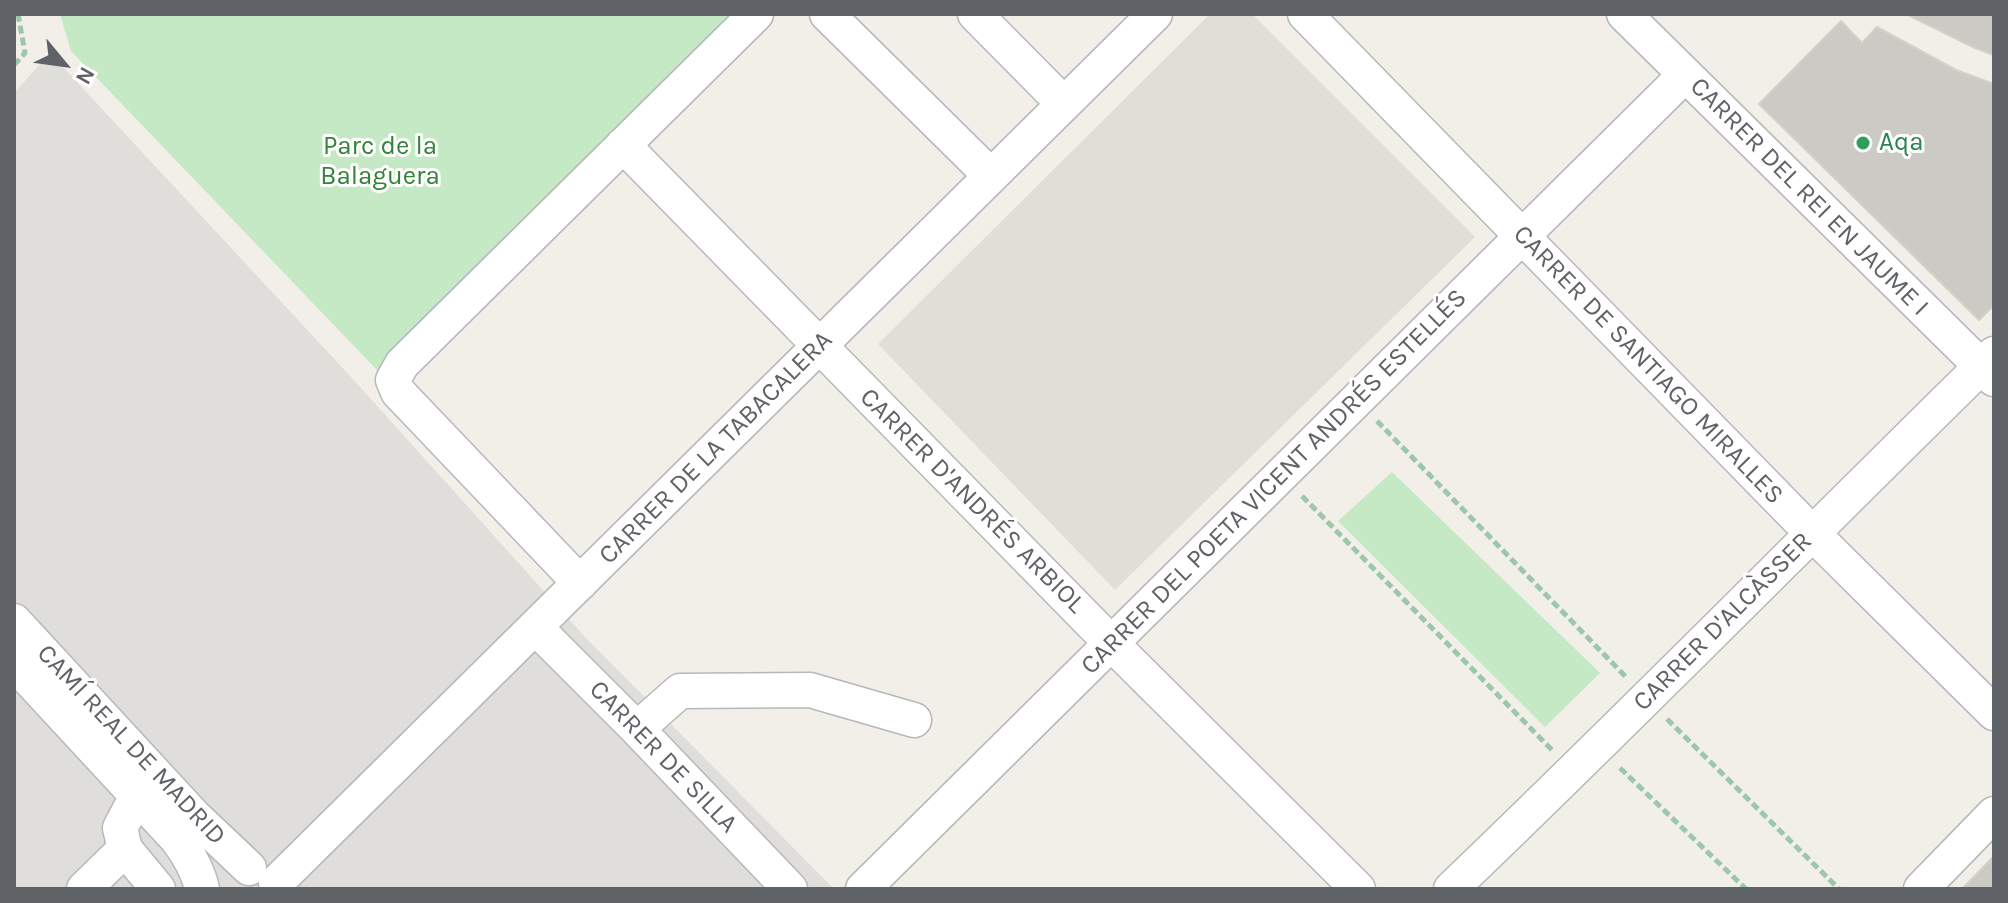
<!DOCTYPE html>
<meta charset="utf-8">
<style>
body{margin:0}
#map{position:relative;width:2008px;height:903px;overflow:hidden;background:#f1efe8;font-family:Karla,sans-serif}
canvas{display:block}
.frame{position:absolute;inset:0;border:16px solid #5f6368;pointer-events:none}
.north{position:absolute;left:24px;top:24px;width:80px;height:80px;-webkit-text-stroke:6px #fff;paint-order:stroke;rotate:119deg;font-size:22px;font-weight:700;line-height:32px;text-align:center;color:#5f6368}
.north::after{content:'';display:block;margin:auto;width:28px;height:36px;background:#5f6368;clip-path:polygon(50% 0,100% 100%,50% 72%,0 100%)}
</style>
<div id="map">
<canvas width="2008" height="903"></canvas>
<div class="frame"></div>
<div class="north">N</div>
</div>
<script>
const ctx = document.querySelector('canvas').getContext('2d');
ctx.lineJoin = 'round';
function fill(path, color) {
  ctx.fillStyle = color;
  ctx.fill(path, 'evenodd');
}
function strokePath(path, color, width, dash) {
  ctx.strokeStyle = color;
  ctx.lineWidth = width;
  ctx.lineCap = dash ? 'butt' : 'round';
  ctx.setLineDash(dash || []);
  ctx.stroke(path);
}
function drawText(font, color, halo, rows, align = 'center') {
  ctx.font = font + ' Karla,sans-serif';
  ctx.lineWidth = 6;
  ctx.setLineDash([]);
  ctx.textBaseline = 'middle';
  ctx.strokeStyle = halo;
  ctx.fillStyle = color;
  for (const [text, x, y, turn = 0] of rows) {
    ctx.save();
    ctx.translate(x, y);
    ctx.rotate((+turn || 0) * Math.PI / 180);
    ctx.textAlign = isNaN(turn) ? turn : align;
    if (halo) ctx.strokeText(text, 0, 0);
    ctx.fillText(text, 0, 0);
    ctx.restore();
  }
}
const industrial = new Path2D(`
 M50,53L351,377L586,638L834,889H14V93Z`);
const education = new Path2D(`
 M1210,14H1252L1475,237L1115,590L878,344Z`);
const green = new Path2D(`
 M60,14H738L378,371L71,51Z
 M1392,472L1600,673L1545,727L1338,521Z`);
const building = new Path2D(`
 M1906,14H1994V55L1975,48Z
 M1841,21L1862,43L1877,27L1956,70L1994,84V305L1979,320L1759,104Z
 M1994,856V889H1962Z`);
const path = new Path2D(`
 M14,65L25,53L18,14
 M1377,421L1626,677
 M1302,496L1553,751
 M1667,719L1839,889
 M1620,768L1746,889`);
const minor = new Path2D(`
 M827,14L991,176
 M975,14L1064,104
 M1305,14L1812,533L1994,713
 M1624,14L1994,379
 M623,145L1111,643L1358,889
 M580,583L398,392L393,380L402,364L756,14
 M14,621L194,816L249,868
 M535,627L637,729L790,889
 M14,663L177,839C189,855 198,870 202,889
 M637,729L680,691L810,690L914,720
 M137,796L120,828L125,849L158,889
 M276,883L1155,14
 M84,889L125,849
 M863,889L1685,75
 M1451,889C1635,713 1812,532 1994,354
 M1921,889L1994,814`);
const markers = [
 [1863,143,8,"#2e9e5b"]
];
const leisureNames = [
 ["Aqa",1879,143]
];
const parkNames = [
 ["Parc de la",380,147],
 ["Balaguera",380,177]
];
const streetNames = [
 ["CARRER DEL REI EN JAUME I",1809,197,45],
 ["CARRER DE SANTIAGO MIRALLES",1648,365,46],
 ["CARRER DE LA TABACALERA",716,448,-45],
 ["CARRER DEL POETA VICENT ANDRÉS ESTELLÉS",1274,482,-45],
 ["CARRER D'ANDRÉS ARBIOL",972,501,45],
 ["CARRER D'ALCÀSSER",1723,622,-45],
 ["CAMÍ REAL DE MADRID",131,745,47],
 ["CARRER DE SILLA",663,757,46]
];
fill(industrial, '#e0deda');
fill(education, '#e1ded6');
fill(green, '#c5e8c5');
fill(building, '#cccac5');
strokePath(building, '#d6d1c6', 2);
strokePath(minor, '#b5b8bc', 37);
strokePath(path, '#9cc7a9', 5, [8, 4]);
strokePath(minor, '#fff', 34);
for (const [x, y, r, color] of markers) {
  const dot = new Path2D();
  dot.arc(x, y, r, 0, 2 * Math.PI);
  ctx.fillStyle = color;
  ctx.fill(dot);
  strokePath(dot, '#fff', 3);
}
drawText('26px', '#27864d', '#fff', leisureNames, 'left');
drawText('26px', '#348238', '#fff', parkNames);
drawText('26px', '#5f6368', '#fff', streetNames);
</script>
